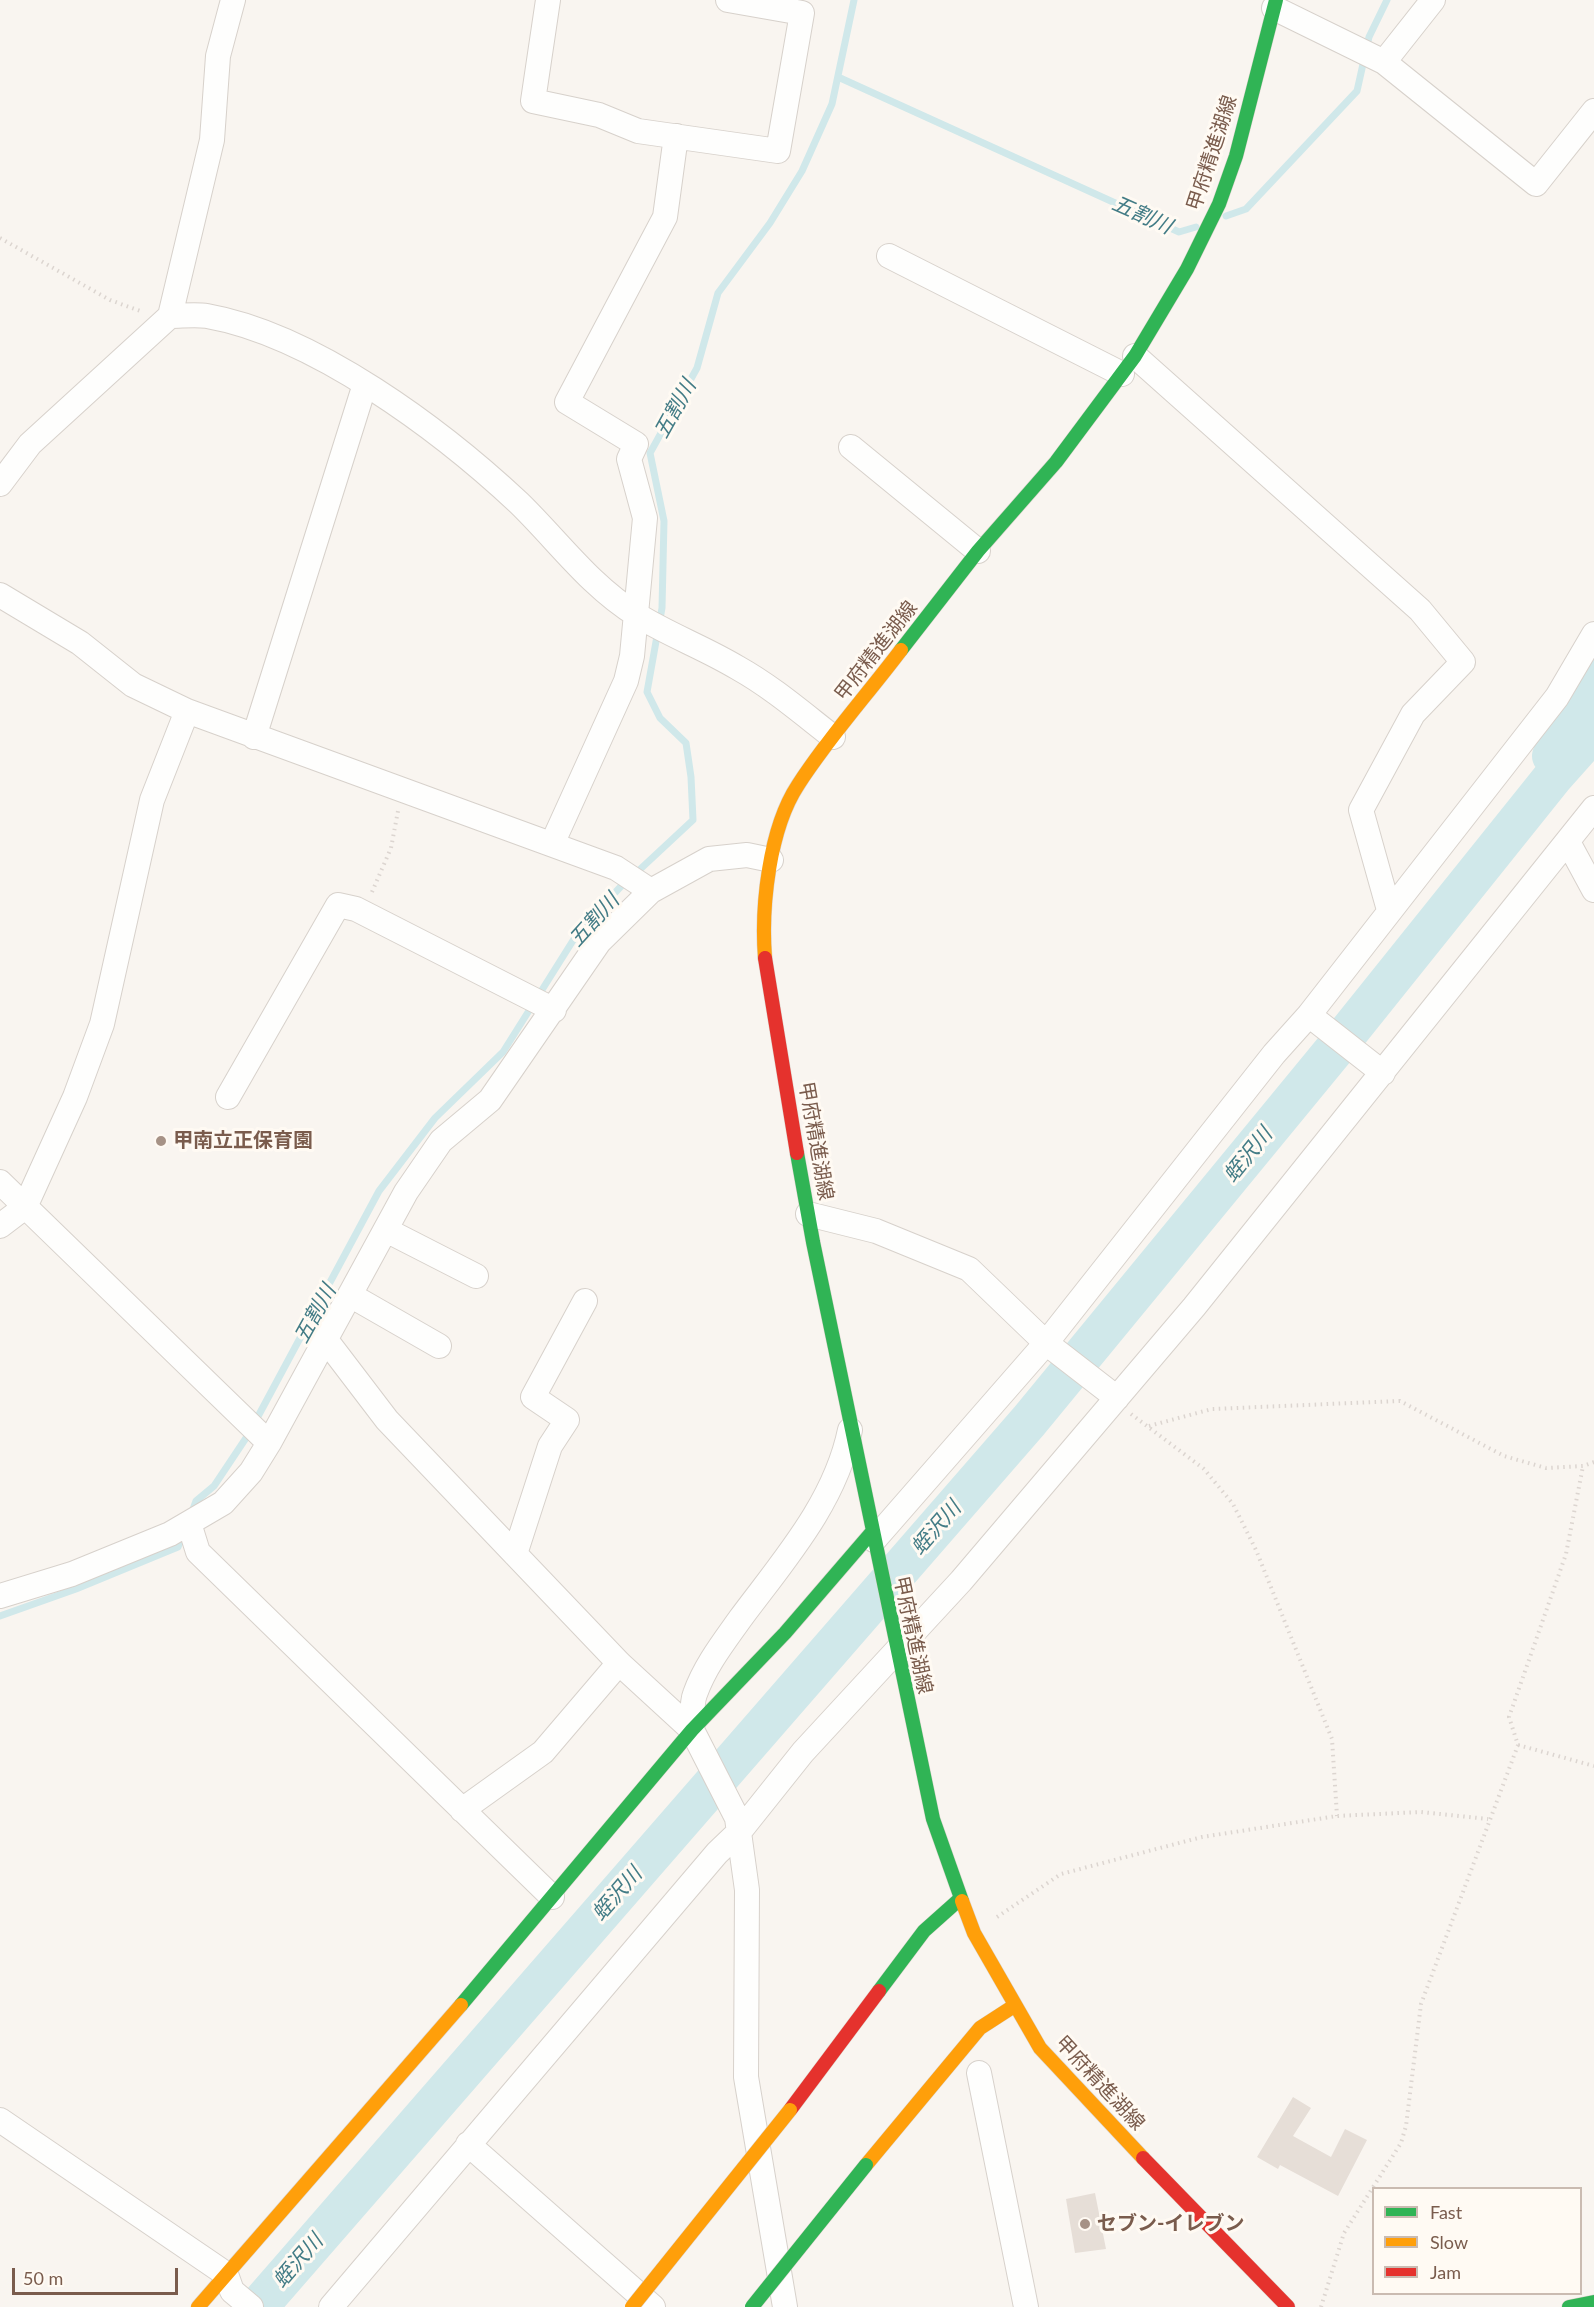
<!DOCTYPE html>
<meta charset="utf-8">
<style>
body{margin:0}
#map{position:relative;width:1594px;height:2307px;overflow:hidden;background:#f9f5f0;font-family:Lato,sans-serif}
canvas{display:block}
.legend{position:absolute;left:1372px;top:2187px;width:210px;height:108px;box-sizing:border-box;background:#fffaf3;border:2px solid #cabbb1;margin:0;padding:8px 10px;list-style:none;font-size:18px;color:#7a5c4d}
.legend li{display:flex;align-items:center;gap:12px;height:30px}
.legend b{width:30px;border:2px solid #cabbb1}
.scale{position:absolute;left:12px;top:2268px;width:166px;height:27px;box-sizing:border-box;border:3px solid #7a5c4d;border-top:0;padding-left:8px;font-size:18px;line-height:21px;white-space:nowrap;color:#7a5c4d;-webkit-text-stroke:4px #fffaf3;paint-order:stroke}
</style>
<div id="map">
<canvas width="1594" height="2307"></canvas>
<ul class="legend">
<li><b style="height:8px;background:#30b455"></b>Fast</li>
<li><b style="height:8px;background:#ff9f0a"></b>Slow</li>
<li><b style="height:8px;background:#e5322d"></b>Jam</li>
</ul>
<div class="scale">50 m</div>
</div>
<script>
const ctx = document.querySelector('canvas').getContext('2d');
ctx.lineJoin = 'round';
function strokePath(path, color, width, dash) {
  ctx.strokeStyle = color;
  ctx.lineWidth = width;
  ctx.lineCap = dash ? 'butt' : 'round';
  ctx.setLineDash(dash || []);
  ctx.stroke(path);
}
function fill(path, color) {
  ctx.fillStyle = color;
  ctx.fill(path, 'evenodd');
}
function drawText(font, color, halo, rows, align = 'center') {
  ctx.font = font + ' Lato,"Noto Sans JP",sans-serif';
  ctx.lineWidth = 6;
  ctx.setLineDash([]);
  ctx.textBaseline = 'middle';
  ctx.strokeStyle = halo;
  ctx.fillStyle = color;
  for (const [text, x, y, turn = 0] of rows) {
    ctx.save();
    ctx.translate(x, y);
    ctx.rotate((+turn || 0) * Math.PI / 180);
    ctx.textAlign = isNaN(turn) ? turn : align;
    if (halo) ctx.strokeText(text, 0, 0);
    ctx.fillText(text, 0, 0);
    ctx.restore();
  }
}
const stream = new Path2D(`
 M838,77L1179,232L1196,227
 M1226,216L1246,209L1357,91L1369,37L1387,0
 M635,874L693,820L691,777L686,743L660,718L647,692L662,608L664,521L650,453L697,368L718,293L770,223L802,171L832,104L854,0
 M255,1422L379,1191L435,1118L503,1052L579,931L626,881
 M192,1512L196,1501L214,1486L250,1432
 M0,1616L76,1589L178,1547L183,1534`);
const river = new Path2D(`
 M1552,756L1594,680
 M258,2307L1029,1421L1339,1044L1553,777L1594,731`);
const building = new Path2D(`
 M1293,2097L1311,2108L1293,2136L1331,2157L1345,2129L1367,2140L1338,2196L1280,2165L1278,2169L1257,2157Z
 M1095,2193L1106,2249L1075,2253L1066,2199Z`);
const path = new Path2D(`
 M0,238L110,300L143,312
 M372,892L391,848L398,811
 M1131,1414L1204,1469L1233,1504L1256,1550L1332,1739L1337,1816
 M1149,1426L1212,1409L1400,1401L1504,1456L1546,1468L1583,1466L1594,1462
 M1518,1745L1594,1766
 M997,1917L1061,1874L1202,1837L1337,1816L1421,1812L1488,1819
 M1321,2307L1344,2233L1401,2143L1406,2126L1421,2004L1518,1745L1509,1717L1566,1554L1583,1466`);
const street = new Path2D(`
 M548,0L533,101L599,115L638,131L778,151L802,13L728,0
 M1274,8L1384,62L1536,184L1594,111
 M1384,62L1433,0
 M889,256L1122,374
 M170,316C182,316 195,314 207,316C314,335 441,430 519,503C558,541 590,586 637,615C669,635 705,648 738,668C772,687 802,713 833,737
 M1135,356L1420,610L1463,662L1413,714L1361,810L1389,910
 M851,447L978,551
 M0,484L30,444L170,316L212,140L218,56L233,0
 M0,595L80,643L133,685L187,711L616,868L651,891
 M254,737L365,384
 M1568,842L1594,890
 M552,844L626,681L632,656L645,518L629,459L636,444L567,402L665,217L676,136
 M1309,1015L1383,1073
 M228,1097L338,905L356,909L554,1010
 M0,1182L269,1443
 M808,1214L876,1231L969,1269L1046,1343L1117,1398
 M0,1226L25,1207L75,1097L102,1024L152,800L187,711
 M386,1230L476,1276
 M350,1295L439,1346
 M326,1340L387,1420L619,1663L692,1730L737,1818L747,1890L746,2077L785,2307
 M189,1523L198,1552L552,1897
 M874,1540L1046,1343L1274,1054L1309,1015L1557,697L1594,634
 M515,1554L550,1446L567,1420L533,1397L585,1301
 M0,1596L72,1574L170,1534L223,1503L251,1472L269,1443L406,1192L441,1141L490,1100L599,942L651,891L709,859L747,855L771,860
 M692,1730C693,1719 691,1704 695,1694C705,1666 723,1643 740,1619C783,1561 835,1503 850,1430
 M462,1810L543,1752L619,1663
 M979,2073L1026,2307
 M0,2120L226,2274L232,2291L251,2307
 M468,2144L653,2307
 M331,2307L717,1853L740,1831L803,1752L961,1581L1194,1307L1594,808`);
const fast = new Path2D(`
 M901,650L978,551L1056,462L1135,356L1187,269L1219,204L1236,156L1276,0
 M797,1153L813,1242L933,1819L962,1901
 M879,1991L924,1931L961,1898
 M461,2005L692,1730L785,1633L872,1532
 M1569,2307L1594,2302`);
const slow = new Path2D(`
 M765,958C761,907 769,829 798,785C828,738 867,695 901,650
 M962,1901L974,1933L1040,2048L1143,2158
 M866,2165L980,2028L1014,2006
 M198,2307L461,2005`);
const jam = new Path2D(`
 M765,958L797,1153
 M790,2110L879,1991
 M1143,2158L1288,2307`);
const fastBridge = new Path2D(`
 M752,2307L866,2165`);
const slowBridge = new Path2D(`
 M632,2307L790,2110`);
const markers = [
 [161,1141,6,"#a69286"],
 [1085,2224,6,"#a69286"]
];
const streetNames = [
 ["甲府精進湖線",1212,153,-72],
 ["甲府精進湖線",876,651,-52],
 ["甲府精進湖線",816,1141,80],
 ["甲府精進湖線",913,1635,78],
 ["甲府精進湖線",1100,2083,47]
];
const poiNames = [
 ["甲南立正保育園",173,1141],
 ["セブン-イレブン",1097,2224]
];
const waterNames = [
 ["五割川",1142,215,24],
 ["五割川",675,409,-61],
 ["五割川",594,920,-48],
 ["蛭沢川",1248,1155,-51],
 ["五割川",315,1314,-61],
 ["蛭沢川",936,1528,-49],
 ["蛭沢川",617,1894,-49],
 ["蛭沢川",298,2261,-49]
];
strokePath(stream, '#d0e8ea', 7);
strokePath(river, '#d0e8ea', 40);
fill(building, '#e6ded7');
strokePath(street, '#d7d1cb', 26);
strokePath(fast, '#d9d2cb', 15);
strokePath(slow, '#d9d2cb', 15);
strokePath(jam, '#d9d2cb', 15);
strokePath(path, '#dcd5d0', 4, [1.5, 4.5]);
strokePath(street, '#fefefd', 24);
strokePath(fast, '#30b455', 14);
strokePath(slow, '#ff9f0a', 14);
strokePath(jam, '#e5322d', 14);
strokePath(fastBridge, '#dad1cc', 15, []);
strokePath(slowBridge, '#dad1cc', 15, []);
strokePath(fastBridge, '#30b455', 14);
strokePath(slowBridge, '#ff9f0a', 14);
for (const [x, y, r, color] of markers) {
  const dot = new Path2D();
  dot.arc(x, y, r, 0, 2 * Math.PI);
  ctx.fillStyle = color;
  ctx.fill(dot);
  strokePath(dot, '#fffaf3', 2);
}
drawText('20px', '#7a5c4d', '#fffaf3', streetNames);
drawText('bold 20px', '#7a5c4d', '#fffaf3', poiNames, 'left');
drawText('italic 21px', '#437c86', '#fffaf3', waterNames);
</script>
